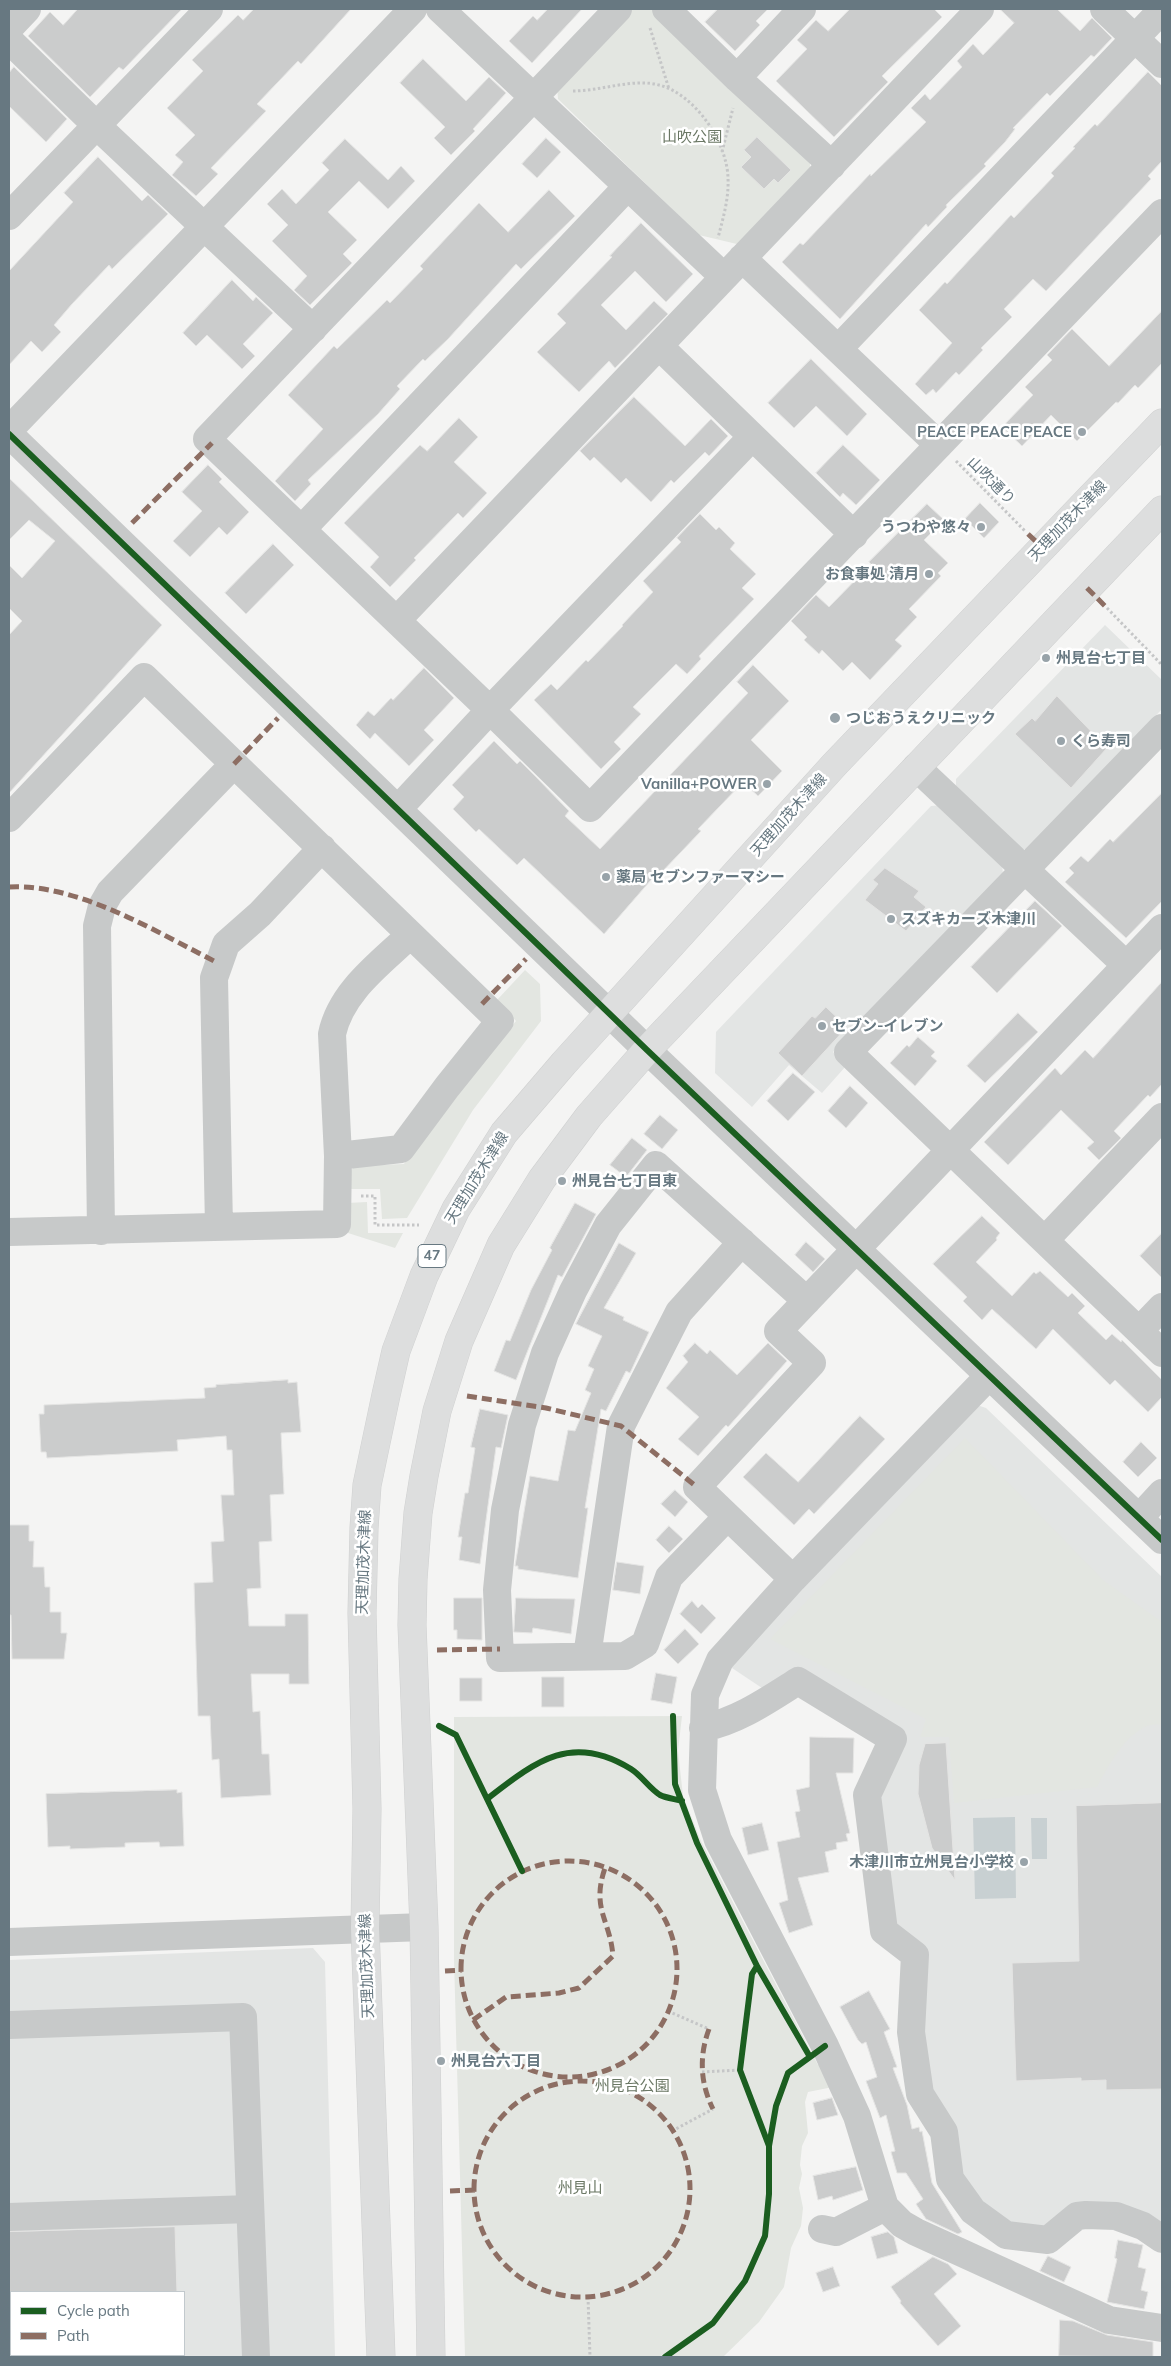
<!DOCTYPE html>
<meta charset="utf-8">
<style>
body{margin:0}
#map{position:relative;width:1171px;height:2366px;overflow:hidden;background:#f4f4f3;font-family:Mulish,sans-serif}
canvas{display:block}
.frame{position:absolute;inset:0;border:10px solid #677881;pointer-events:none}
.legend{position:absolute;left:10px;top:2291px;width:175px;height:65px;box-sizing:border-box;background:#fff;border:1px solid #c2c9cd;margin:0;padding:6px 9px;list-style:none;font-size:15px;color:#677881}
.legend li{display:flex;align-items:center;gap:10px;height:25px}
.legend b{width:25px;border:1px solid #c2c9cd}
</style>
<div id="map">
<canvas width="1171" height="2366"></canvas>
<div class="frame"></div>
<ul class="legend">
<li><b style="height:6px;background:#1b5e20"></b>Cycle path</li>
<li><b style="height:6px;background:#8d6e63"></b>Path</li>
</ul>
</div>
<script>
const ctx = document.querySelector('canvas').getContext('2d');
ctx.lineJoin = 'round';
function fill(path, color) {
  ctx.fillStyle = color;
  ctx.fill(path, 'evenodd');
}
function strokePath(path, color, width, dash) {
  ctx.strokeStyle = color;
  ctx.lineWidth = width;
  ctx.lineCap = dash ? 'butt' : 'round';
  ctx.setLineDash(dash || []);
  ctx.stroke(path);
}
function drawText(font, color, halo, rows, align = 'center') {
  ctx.font = font + ' Mulish,"Noto Sans JP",sans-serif';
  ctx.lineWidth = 5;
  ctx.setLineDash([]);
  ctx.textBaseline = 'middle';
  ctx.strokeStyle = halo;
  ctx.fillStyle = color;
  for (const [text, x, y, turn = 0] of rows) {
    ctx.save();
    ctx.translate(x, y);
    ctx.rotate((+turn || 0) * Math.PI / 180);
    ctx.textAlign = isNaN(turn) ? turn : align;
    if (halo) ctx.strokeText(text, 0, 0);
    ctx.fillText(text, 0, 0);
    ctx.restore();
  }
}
const built = new Path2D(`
 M1105,625L1162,680V709L1030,849H1016L956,791V779Z
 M943,805L1002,861L1003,877L833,1052L846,1066L822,1093L789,1065L752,1107L715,1073L716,1032L931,806Z
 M980,1406L986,1408L1162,1577V2227L1146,2214L1038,2230L1013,2229L984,2202L958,2171L930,2088L922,2030L892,1925L880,1798L906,1733L798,1674L768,1692L729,1666L975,1407Z
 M313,1948L325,1962L335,2357H9V1960ZM11,2292H184V2355H11Z`);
const green = new Path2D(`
 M632,9H652L810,159V172L741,245L699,235L558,99L557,86Z
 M525,970L540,984L541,1021L473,1110L407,1218L382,1219L380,1189H348L347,1175L355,1166L404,1164L441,1110L516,1021L497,1000Z
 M367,1202L368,1233H403L395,1248L348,1233L347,1203Z
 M965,1438L1103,1580L1162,1622V1724C1158,1725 1151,1724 1147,1726C1123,1737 1109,1765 1097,1787L954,1803L949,1737H920L926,1719L770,1639Z
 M682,1716L678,1751L683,1796L701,1841L818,2065H823L833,2087L808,2092L805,2102L808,2133L802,2146L800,2165L802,2174L799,2188L803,2208L801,2226L791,2248L784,2287L759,2322L723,2357H465L454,1959V1717Z`);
const water = new Path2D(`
 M1015,1817L1016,1898L975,1899L973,1818Z
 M1031,1818H1047V1859H1032Z`);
const building = new Path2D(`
 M78,9H182L123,70L119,67L90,97L28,36L50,12L63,25Z
 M254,9H351L301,64L298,61L257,104L266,111L211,168L218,174L196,196L172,175L183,162L175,155L195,135L167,108L203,71L192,60L238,15L243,20Z
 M548,9H582L532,63L509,41L533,16L537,20Z
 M718,9H768L756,21L760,25L735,51L705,22Z
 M850,9H934L942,17L882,76L888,82L834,137L776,81L807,49L797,40L816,20L828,31Z
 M1000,9H1057L1080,31L1092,18L1112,38L1094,57L1091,55L1050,96L1047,93L1013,128L1015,129L1005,142L984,164L986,166L946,205L947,207L928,227L926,224L840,319L782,262L800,243L803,245L870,174L871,176L926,122L911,108L925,94L930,100L962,67L957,61L973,44L983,55L1014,23Z
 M423,59L466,101L489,77L506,93L473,129L475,131L451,155L434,138L445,127L400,83Z
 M14,67L67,119L46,142L9,106V73Z
 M1148,72L1162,86V161L1148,176L1151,179L1046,291L1033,279L1004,309L1012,317L981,348L983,350L959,375L956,372L936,393L933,389L926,395L915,384L952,343L919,310L945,282L947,284L1011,215L1014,218L1054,176L1051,173L1075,148L1073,147L1095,124L1097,126Z
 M757,137L791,170L778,183L774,179L764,189L741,167L751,157L744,150Z
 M546,138L561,152L537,178L522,164Z
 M345,139L388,180L401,166L415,181L388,209L359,181L328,212L357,240L343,254L352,263L310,305L294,290L307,276L272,241L288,225L267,204L282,189L296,204L329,170L322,163Z
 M98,157L142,201L148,195L168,214L112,269L109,265L72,304L54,325L61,332L42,352L31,341L9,365V271L73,202L64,193Z
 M549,190L575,216L521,269L516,264L448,339L425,361L423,359L397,386L400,389L378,414L308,480L311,484L295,501L275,481L323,429L288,395L334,346L337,349L387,300L390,303L423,269L420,266L479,203L508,232Z
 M641,223L693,274L666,302L635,271L601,305L626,330L654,301L668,314L615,368L609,361L579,392L537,352L566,323L557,314L612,257L610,256Z
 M232,280L253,301L256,297L273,313L243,344L255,356L242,369L207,335L196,346L183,333Z
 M1162,311V363L1138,388L1135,385L1118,403L1116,402L1077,441L1051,415L1022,446L1002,427L1033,395L1025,387L1052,360L1047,355L1072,329L1109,366Z
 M811,359L867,414L847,436L816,406L794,428L768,403Z
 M634,397L685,446L711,419L728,436L709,456L705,452L674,483L671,480L651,502L626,478L621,483L594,457L590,461L580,451Z
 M459,418L478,437L454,462L487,493L463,518L458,513L414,558L416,560L390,587L370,567L379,557L344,523L420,445L427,451Z
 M843,445L880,480L856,505L843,493L840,497L816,473Z
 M208,465L222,479L219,482L249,512L227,535L219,527L190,557L173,541L202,511L182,492Z
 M9,478L162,625L9,793V635L22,621L9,608V565L22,578L55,541L29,520L9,540Z
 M980,503L999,522L984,538L965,519Z
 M927,504L944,520L924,540L948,563L938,573L941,576L909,609L917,617L895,640L902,646L870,680L852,662L843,671L822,650L819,654L804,640L807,637L791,621L816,595L829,607L871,564L869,562Z
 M700,514L716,530L719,527L735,543L730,549L756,574L742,588L754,599L699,656L701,659L687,674L676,664L633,707L641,714L614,742L621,749L601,769L534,700L551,684L557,690L586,660L588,662L623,626L622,625L653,592L643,581L681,542L677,538Z
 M273,544L294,565L246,614L225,593Z
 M753,665L789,701L751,740L782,771L758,796L743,782L698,829L701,831L659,875L657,873L604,934L524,858L517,865L479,829L476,832L453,809L464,797L452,785L494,741L517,764L520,761L536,777L569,811L565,816L600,849L748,693L737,682Z
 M424,668L454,698L424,730L434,740L409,766L375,733L370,739L356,725L368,711L374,716L391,698L393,700Z
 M1057,696L1107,748L1071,788L1015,734L1032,718L1035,721Z
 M1162,793V901L1126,938L1065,882L1074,873L1069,868L1081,856L1088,862L1110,839L1113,842Z
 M885,868L919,891L914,897L926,907L906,931L865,900L878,884L873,880Z
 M1035,901L1062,926L997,993L971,967Z
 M1162,982V1084L1150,1097L1148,1095L1114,1131L1121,1138L1099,1160L1087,1148L1094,1142L1061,1110L1008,1165L984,1142L1055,1068L1061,1075L1085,1050L1093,1058Z
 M826,1007L847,1027L802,1076L778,1053L812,1016L815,1018Z
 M1018,1013L1038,1032L985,1083L967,1066Z
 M918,1037L935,1052L931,1056L937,1061L915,1086L890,1063L907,1045L909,1047Z
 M793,1073L815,1092L788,1121L767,1101Z
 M850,1086L868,1103L846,1128L828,1111Z
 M660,1115L678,1130L662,1149L644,1134Z
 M632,1138L647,1150L626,1177L610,1165Z
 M575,1203L596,1214L562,1277L558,1275L516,1380L494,1371L506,1340L510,1341L531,1290L552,1250L550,1248Z
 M982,1216L1000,1233L996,1238L997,1240L976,1262L1012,1296L1034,1272L1036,1274L1040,1271L1068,1297L1072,1293L1085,1306L1078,1313L1106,1340L1112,1334L1121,1342L1122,1340L1162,1380V1397L1148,1412L1115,1380L1110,1385L1053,1329L1036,1349L992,1309L982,1320L963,1301L967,1297L933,1264Z
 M1162,1233V1278L1140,1256Z
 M806,1242L825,1259L813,1272L795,1255Z
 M619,1243L636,1253L604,1308L624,1317L623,1320L649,1332L630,1373L626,1371L606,1411L601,1409L585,1508H588L578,1578L518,1569V1566H515L530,1476L558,1481L568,1430L575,1431L591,1393L585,1390L594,1369L588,1366L602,1336L576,1324Z
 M695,1343L707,1354L710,1350L737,1375L768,1343L787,1361L728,1427L726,1425L698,1456L678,1439L699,1417L666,1388L688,1362L683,1356Z
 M288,1380V1383L297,1382L301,1432L281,1433L284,1494L270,1495L272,1541L259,1542L261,1588L247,1589L249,1626H285V1614H308L309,1684H289V1674H251L253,1712L260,1711L262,1754H269L271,1795L221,1798L219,1759L212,1760L210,1716H198L194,1583L213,1582L211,1542L224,1541L221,1495H234L232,1450H227L226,1436L177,1440L178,1451L47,1458L46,1452H41L39,1414H44V1405L205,1398L204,1388L216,1387V1385Z
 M480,1409L508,1415L501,1448L496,1447L480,1564L459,1560L462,1537H458L465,1493H468L475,1448L471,1447Z
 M860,1416L885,1439L814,1514L809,1509L794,1525L743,1477L766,1453L798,1482Z
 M1141,1442L1157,1458L1138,1477L1123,1462Z
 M675,1490L688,1502L675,1517L661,1504Z
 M9,1525H29V1541H34L33,1567H44L45,1587H50V1612H61V1633H67L64,1659H12L11,1615H9Z
 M669,1526L683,1539L669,1553L656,1540Z
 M617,1562L644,1566L640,1594L613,1590Z
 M454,1598H482V1640L457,1639V1630H454Z
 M516,1598L575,1599L571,1634L533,1628L532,1633L514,1632Z
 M692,1601L698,1608L702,1604L716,1618L701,1634L680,1614Z
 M685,1629L699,1644L678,1664L664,1650Z
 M656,1673L677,1677L672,1704L651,1700Z
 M542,1677H564V1707H542Z
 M460,1678H482V1701H460Z
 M810,1737L854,1738L853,1773H836L850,1833L846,1834L848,1841L836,1843L837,1849L825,1852L829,1872L798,1878L813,1925L789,1933L779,1903L788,1900L777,1842L800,1837L795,1812L800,1811L796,1790L809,1787Z
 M946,1743L955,1880L932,1848L918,1794L919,1765L925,1744Z
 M177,1790V1793L182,1792L184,1846L160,1847L159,1842L125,1843V1847L70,1849V1846L48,1847L46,1794Z
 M1162,1803V2089L1106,2090V2080L1081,2081V2078L1016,2081L1012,1963L1079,1961L1076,1806Z
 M762,1823L769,1850L748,1855L742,1828Z
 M869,1991L890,2029L884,2032L897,2067L893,2068L907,2105L912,2129L919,2127L920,2132L922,2131L932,2183L962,2232L958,2234L926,2219L916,2204L923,2199L906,2173H897L891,2152L895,2151L886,2115L880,2118L866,2081L877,2077L866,2042L862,2044L858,2040L840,2007Z
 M832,2098L838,2115L817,2120L813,2103Z
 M856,2167L863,2190L833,2200L832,2196L818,2200L813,2176Z
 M175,2227L177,2292H9V2232Z
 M888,2232L894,2237L898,2253L877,2259L871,2237Z
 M1118,2240L1143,2245L1138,2267L1146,2269L1141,2290L1148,2292L1144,2309L1107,2302L1117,2259L1115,2258Z
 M1048,2256L1071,2267L1064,2282L1040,2271Z
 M933,2257L948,2264L957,2274L934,2294L961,2326L938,2346L900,2303L901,2301L891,2287Z
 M833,2267L840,2286L823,2292L816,2273Z
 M1060,2320L1073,2321L1107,2335L1153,2342V2357L1059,2356Z`);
const path = new Path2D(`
 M650,28L669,89
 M573,91C601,91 633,78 659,85C695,94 727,142 728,178C729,199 723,218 718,238
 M722,152L733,108
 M956,461L1025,531
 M1107,608L1162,665
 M361,1196H375V1225H419
 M668,2011L709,2029
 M702,2072L740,2070
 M672,2131L713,2109
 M588,2297L590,2357`);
const minor = new Path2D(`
 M440,9L724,277
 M618,9L207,439L490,710L752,437
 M666,9L737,78L832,165
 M1104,9L1162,64
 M9,28L27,9
 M9,40L96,125L313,329
 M737,78L802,9
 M9,216L209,9
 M742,258L939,445
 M659,346L854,535
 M839,348L1162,10
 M9,430L413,9
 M9,434L647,1050L1162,1540
 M302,529L627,187
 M397,620L980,9
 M1162,728L848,1052L1162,1353
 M916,767L1126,965
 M398,809L490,710L590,808L1162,213
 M9,818L144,677L500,1021L447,1087L401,1149L338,1156L337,1224L9,1232
 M338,1156L332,1034C341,991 381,963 410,935
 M219,1227L214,978L226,944L260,914L322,848
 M101,1231L97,926L102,906L110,892L234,764
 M1045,1240L1162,1117
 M1139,1331L1162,1307
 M989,1376L793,1579L720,1660L705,1695L702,1790L718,1840L825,2046L857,2116L885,2207L902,2224L916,2232L1109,2320L1162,2328
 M727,1517L669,1577L645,1644L625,1656L500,1658L497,1590L505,1510L522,1425L545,1353L573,1291L608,1225L656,1165L807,1301
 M1139,1518L1162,1493
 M793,1579L697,1487L812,1363L778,1331L1162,928
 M587,1656L621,1426L679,1312L742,1242
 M703,1728C738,1721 768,1700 798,1681L893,1739L867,1795L884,1931L915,1955L911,2032L920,2094L944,2132L950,2179L973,2211L1006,2235L1048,2240L1077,2216L1086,2215L1116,2216L1143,2226L1162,2239
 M9,1942L424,1927
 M9,2025L243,2017L256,2357
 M9,2217L250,2209
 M822,2229L836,2232L885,2207`);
const major = new Path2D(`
 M381,2357L365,1928L367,1809L362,1613L364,1528L367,1485L386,1395L396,1351L424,1276L456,1209L504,1133L564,1063L835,764L1162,423
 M431,2357L424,1927L412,1625L413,1579L418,1513L424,1476L437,1411L459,1341L501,1245L542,1179L589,1116L647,1050L1162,510`);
const quiet = new Path2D(`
 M132,523L212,443
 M1028,534L1042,547
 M1087,588L1107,608
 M234,764L278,718
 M9,887C78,883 158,933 218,963
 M482,1004L526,959
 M467,1396L546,1408L621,1426L697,1487
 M437,1650L500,1649
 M461 1969a108 108 0 1 1 216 0a108 108 0 1 1-216 0Z
 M445,1971L462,1970
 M473,2020L506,1997L559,1993L579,1988L613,1956C610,1919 591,1909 605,1868
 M709,2029C699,2056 700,2083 713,2109
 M474 2189a108 108 0 1 1 216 0a108 108 0 1 1-216 0Z
 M450,2191L475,2190`);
const cycleway = new Path2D(`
 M9,434L647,1050L1162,1540
 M439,1726L456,1735L522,1871
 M487,1799C535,1762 571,1732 631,1769C642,1776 649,1788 660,1795C666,1798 675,1799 682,1801
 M757,1966L810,2057
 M769,2146L776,2106L788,2073L825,2046
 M665,2357L713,2323L745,2281L765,2236L769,2194V2146L740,2070L752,1974L757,1966L697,1843L675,1784L673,1716`);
const markers = [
 [1082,432,5,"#98a3a9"],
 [981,527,5,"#98a3a9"],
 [929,574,5,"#98a3a9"],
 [1046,658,5,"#98a3a9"],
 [835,718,6,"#98a3a9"],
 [1061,741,5,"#98a3a9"],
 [767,784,5,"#98a3a9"],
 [606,877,5,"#98a3a9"],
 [891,919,5,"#98a3a9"],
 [822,1026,5,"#98a3a9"],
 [562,1181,5,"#98a3a9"],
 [1024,1862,5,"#98a3a9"],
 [441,2061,5,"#98a3a9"]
];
const shields = [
 [432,1256,28]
];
const shieldNames = [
 ["47",432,1256]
];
const parkNames = [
 ["山吹公園",692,137],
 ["州見台公園",632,2086],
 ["州見山",580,2188]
];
const poiNames = [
 ["PEACE PEACE PEACE",1072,432,"right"],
 ["うつわや悠々",971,527,"right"],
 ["お食事処 清月",919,574,"right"],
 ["州見台七丁目",1056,658],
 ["つじおうえクリニック",846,718],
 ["くら寿司",1071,741],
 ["Vanilla+POWER",757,784,"right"],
 ["薬局 セブンファーマシー",616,877],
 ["スズキカーズ木津川",901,919],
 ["セブン-イレブン",832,1026],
 ["州見台七丁目東",572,1181],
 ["木津川市立州見台小学校",1014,1862,"right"],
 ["州見台六丁目",451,2061]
];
const streetNames = [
 ["山吹通り",991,481,45],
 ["天理加茂木津線",1068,521,-46],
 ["天理加茂木津線",789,815,-48],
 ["天理加茂木津線",477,1178,-58],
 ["天理加茂木津線",364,1562,-88],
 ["天理加茂木津線",367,1966,-92]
];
fill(built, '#e3e5e4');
fill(green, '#e3e6e1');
fill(water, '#c8d0d2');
fill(building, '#cbcccc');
strokePath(building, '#e4e4e3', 1);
strokePath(major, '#cfd0d0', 29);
strokePath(path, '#c5c6c7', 3, [2.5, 2.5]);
strokePath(minor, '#c7c9c9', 28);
strokePath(major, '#dddede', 28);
strokePath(quiet, '#8d6e63', 5, [10, 5]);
strokePath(cycleway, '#1b5e20', 6);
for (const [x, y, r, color] of markers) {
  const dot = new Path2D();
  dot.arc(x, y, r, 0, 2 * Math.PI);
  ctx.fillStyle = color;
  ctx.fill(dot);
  strokePath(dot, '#fff', 2);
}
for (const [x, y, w] of shields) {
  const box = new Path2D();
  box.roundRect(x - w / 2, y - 11.5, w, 23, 4);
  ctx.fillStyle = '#fff';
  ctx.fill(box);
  strokePath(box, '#677881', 1);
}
drawText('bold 14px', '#677881', null, shieldNames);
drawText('15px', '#6b7865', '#fff', parkNames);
drawText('bold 15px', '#677881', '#fff', poiNames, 'left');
drawText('15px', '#677881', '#fff', streetNames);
</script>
